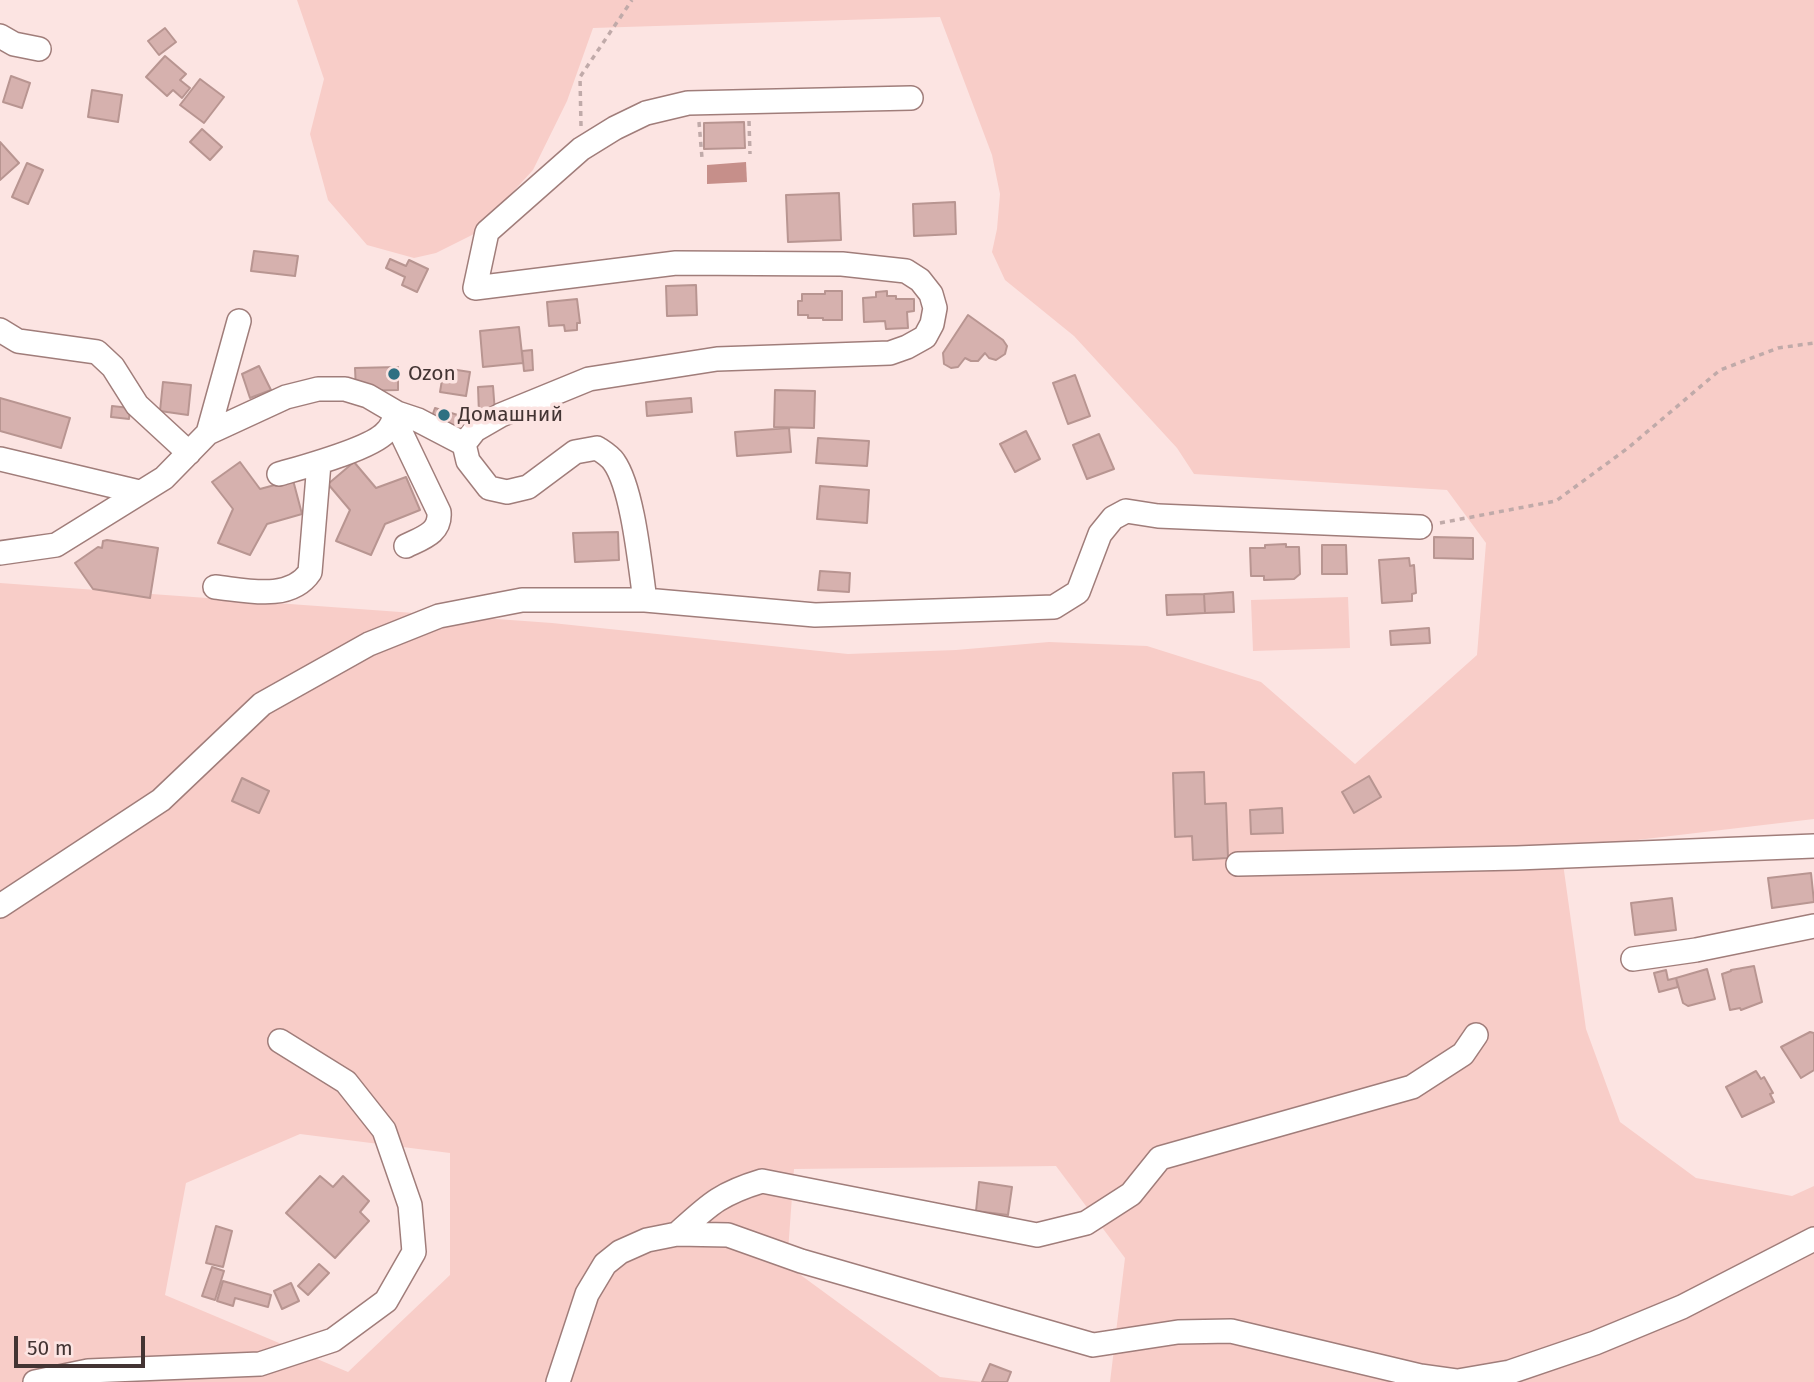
<!DOCTYPE html>
<meta charset="utf-8">
<style>
body{margin:0}
#map{position:relative;width:1814px;height:1382px;overflow:hidden;background:#fce4e2;font-family:"Fira Sans",sans-serif}
canvas{display:block}
.scale{position:absolute;left:14px;top:1336px;width:131px;height:32px;box-sizing:border-box;border:4px solid #433433;border-top:0;padding-left:9px;font-size:21px;line-height:24px;white-space:nowrap;color:#433433;-webkit-text-stroke:5px #fce4e2;paint-order:stroke}
</style>
<div id="map">
<canvas width="1814" height="1382"></canvas>
<div class="scale">50 m</div>
</div>
<script>
const ctx = document.querySelector('canvas').getContext('2d');
ctx.lineJoin = 'round';
function fill(path, color) {
  ctx.fillStyle = color;
  ctx.fill(path, 'evenodd');
}
function strokePath(path, color, width, dash) {
  ctx.strokeStyle = color;
  ctx.lineWidth = width;
  ctx.lineCap = dash ? 'butt' : 'round';
  ctx.setLineDash(dash || []);
  ctx.stroke(path);
}
function drawText(font, color, halo, rows, align = 'center') {
  ctx.font = font + ' "Fira Sans",sans-serif';
  ctx.lineWidth = 7;
  ctx.setLineDash([]);
  ctx.textBaseline = 'middle';
  ctx.strokeStyle = halo;
  ctx.fillStyle = color;
  for (const [text, x, y, turn = 0] of rows) {
    ctx.save();
    ctx.translate(x, y);
    ctx.rotate((+turn || 0) * Math.PI / 180);
    ctx.textAlign = isNaN(turn) ? turn : align;
    if (halo) ctx.strokeText(text, 0, 0);
    ctx.fillText(text, 0, 0);
    ctx.restore();
  }
}
const green = new Path2D(`
 M297,0H1814V819L1561,849L1586,1029L1620,1122L1696,1178L1792,1196L1814,1186V1382H1110L1125,1258L1056,1166L794,1169L787,1265L940,1377L982,1382H0V583L552,623L848,654L956,650L1049,642L1147,646L1261,682L1355,764L1477,655L1486,543L1447,490L1194,474L1177,448L1074,336L1005,280L992,252L997,229L1000,194L992,155L940,17L593,28L567,101L533,170L474,234L436,253L414,258L367,245L328,200L310,134L324,79ZM300,1134L450,1153V1275L348,1372L165,1295L186,1183Z
 M1348,597L1350,648L1253,651L1251,600Z`);
const water = new Path2D(`
 M746,162L747,182L707,184V165Z`);
const building = new Path2D(`
 M165,28L176,42L159,55L148,41Z
 M165,56L186,74L180,80L190,88L182,98L173,90L167,96L146,77Z
 M11,76L30,83L22,108L3,102Z
 M200,79L224,97L204,123L180,105Z
 M92,90L122,95L118,122L88,117Z
 M744,122L745,148L704,149V123Z
 M202,129L222,147L210,160L190,142Z
 M0,142L19,163L0,180Z
 M27,163L43,170L28,204L12,197Z
 M839,193L841,240L788,242L786,195Z
 M955,202L956,234L914,236L913,204Z
 M254,251L298,256L295,276L251,271Z
 M390,259L406,266L409,260L428,269L417,292L402,285L405,277L386,268Z
 M696,285L697,315L667,316L666,286Z
 M825,291H842V320H823V318H808V315H798V301H802V294H825Z
 M887,291V296H896V299H914V311L907,312L908,328L886,329L885,321L864,322L863,298L876,297V292Z
 M577,299L580,323H577V330L565,331L564,325L549,326L547,302Z
 M968,315L1003,340L1007,346L1005,354L996,360L989,358L985,353L978,361H971L965,358L958,367L951,368L944,364L943,353Z
 M519,327L523,363L483,367L480,331Z
 M532,350L533,370L524,371L522,351Z
 M259,366L271,390L250,398L242,374Z
 M398,367V390L356,391L355,368Z
 M444,368L470,372L466,396L440,392Z
 M1075,375L1090,416L1068,424L1053,383Z
 M163,382L191,385L188,415L160,411Z
 M493,386L495,413L479,414L478,387Z
 M775,390L815,391L814,428L774,427Z
 M0,398L70,418L61,448L0,431Z
 M691,398L692,412L647,416L646,402Z
 M112,406L130,408L129,419L111,417Z
 M435,408L461,416L457,427L431,419Z
 M789,428L791,452L737,456L735,432Z
 M1026,431L1040,459L1015,472L1000,444Z
 M1099,434L1114,469L1087,479L1073,445Z
 M818,438L869,441L867,466L816,463Z
 M240,462L260,489L293,480L302,514L267,524L250,555L218,543L233,509L212,482Z
 M354,462L376,488L406,477L420,510L385,524L371,555L336,541L350,510L328,484Z
 M820,486L869,490L867,523L817,519Z
 M618,532L619,560L575,562L573,533Z
 M1434,537L1473,538V559L1434,558Z
 M107,540L158,548L150,598L93,589L75,563L98,547L102,548L103,541Z
 M1286,544V547H1299L1300,574L1294,579L1264,580V576H1251L1250,548H1265V545Z
 M1322,545H1346L1347,574H1322Z
 M1409,558L1410,566L1414,565L1416,593L1412,594V601L1382,603L1379,560Z
 M820,571L850,573L849,592L818,590Z
 M1233,592L1234,612L1205,613L1204,594Z
 M1204,594L1205,613L1167,615L1166,595Z
 M1429,628L1430,643L1391,645L1390,631Z
 M1204,772L1205,804L1226,803L1228,858L1193,860L1192,836L1175,837L1173,773Z
 M1369,776L1381,797L1354,813L1342,792Z
 M242,778L269,791L259,813L232,801Z
 M1282,808L1283,833L1251,834L1250,810Z
 M1811,873L1814,902L1772,908L1768,878Z
 M1672,898L1676,930L1635,935L1631,903Z
 M1754,966L1762,1002L1741,1010L1740,1008L1730,1010L1722,974L1731,971V970Z
 M1707,969L1715,999L1688,1006L1683,1003L1676,978Z
 M1666,970L1668,980L1676,978L1678,987L1659,992L1654,973Z
 M1810,1032L1814,1033V1070L1801,1078L1781,1047Z
 M1756,1071L1761,1079L1764,1077L1773,1093L1770,1094L1774,1102L1742,1117L1726,1087Z
 M320,1176L333,1187L343,1176L369,1201L360,1212L369,1221L335,1258L286,1213Z
 M979,1182L1012,1187L1008,1215L976,1211Z
 M216,1226L232,1231L223,1267L206,1263Z
 M319,1264L329,1273L308,1295L298,1286Z
 M212,1267L224,1271L215,1300L202,1296Z
 M223,1281L271,1295L268,1307L235,1298L233,1306L217,1301Z
 M291,1283L299,1301L282,1309L274,1291Z
 M990,1364L1011,1372L1007,1382H982Z`);
const path = new Path2D(`
 M749,121L750,154
 M699,122L702,158
 M581,126L580,77L632,0
 M1440,523L1556,501L1628,448L1720,370L1778,348L1814,343`);
const minor = new Path2D(`
 M0,36L14,44L39,49
 M0,330L18,341L97,352L113,367L137,405L189,453
 M394,418L439,512C441,533 422,538 406,546
 M208,433L239,321
 M464,444L468,461L489,488L507,492L528,487L575,452L597,448C603,452 610,456 614,462C633,489 640,566 645,600
 M0,459L139,492
 M279,474C303,467 371,449 386,432C392,427 393,420 397,413
 M0,553L56,545L164,478L208,433L286,397L318,389H345L368,396L397,413L418,420L464,444L475,430L501,415L589,379L717,359L890,353L907,347L925,337L932,324L935,308L931,294L920,280L906,271L842,264L676,263L475,288L487,232L581,149L615,128L646,113L688,103L911,98
 M215,587C245,590 290,602 310,572L319,463
 M1238,864L1517,858L1814,846
 M0,906L161,800L262,704L369,644L439,616L522,600H645L815,615L1054,607L1078,592L1100,534L1113,518L1126,511L1158,516L1420,527
 M1633,959L1696,950L1814,926
 M677,1234C709,1205 719,1194 762,1181L1037,1235L1086,1223L1131,1194L1160,1158L1412,1087L1463,1054L1476,1035
 M35,1382L88,1371L260,1364L333,1340L386,1301L414,1252L410,1205L384,1130L346,1082L280,1041
 M558,1382L587,1294L605,1264L620,1252L647,1240L677,1234L728,1235L801,1261L1093,1345L1178,1332L1231,1331L1420,1376L1456,1381
 M1452,1382L1510,1372L1595,1343L1682,1307L1814,1239`);
const markers = [
 [394,374,7,"#2e7082"],
 [444,415,7,"#2e7082"]
];
const poiNames = [
 ["Ozon",408,374],
 ["Домашний",458,415]
];
fill(green, '#f8cdc8');
fill(water, '#c68f8a');
fill(building, '#d6b1ae');
strokePath(building, '#b89591', 2);
strokePath(minor, '#a07d7a', 26);
strokePath(path, '#c0aaa9', 3.5, [5, 5]);
strokePath(minor, '#fff', 23);
for (const [x, y, r, color] of markers) {
  const dot = new Path2D();
  dot.arc(x, y, r, 0, 2 * Math.PI);
  ctx.fillStyle = color;
  ctx.fill(dot);
  strokePath(dot, '#fce4e2', 2.5);
}
drawText('21px', '#433433', '#fce4e2', poiNames, 'left');
</script>
